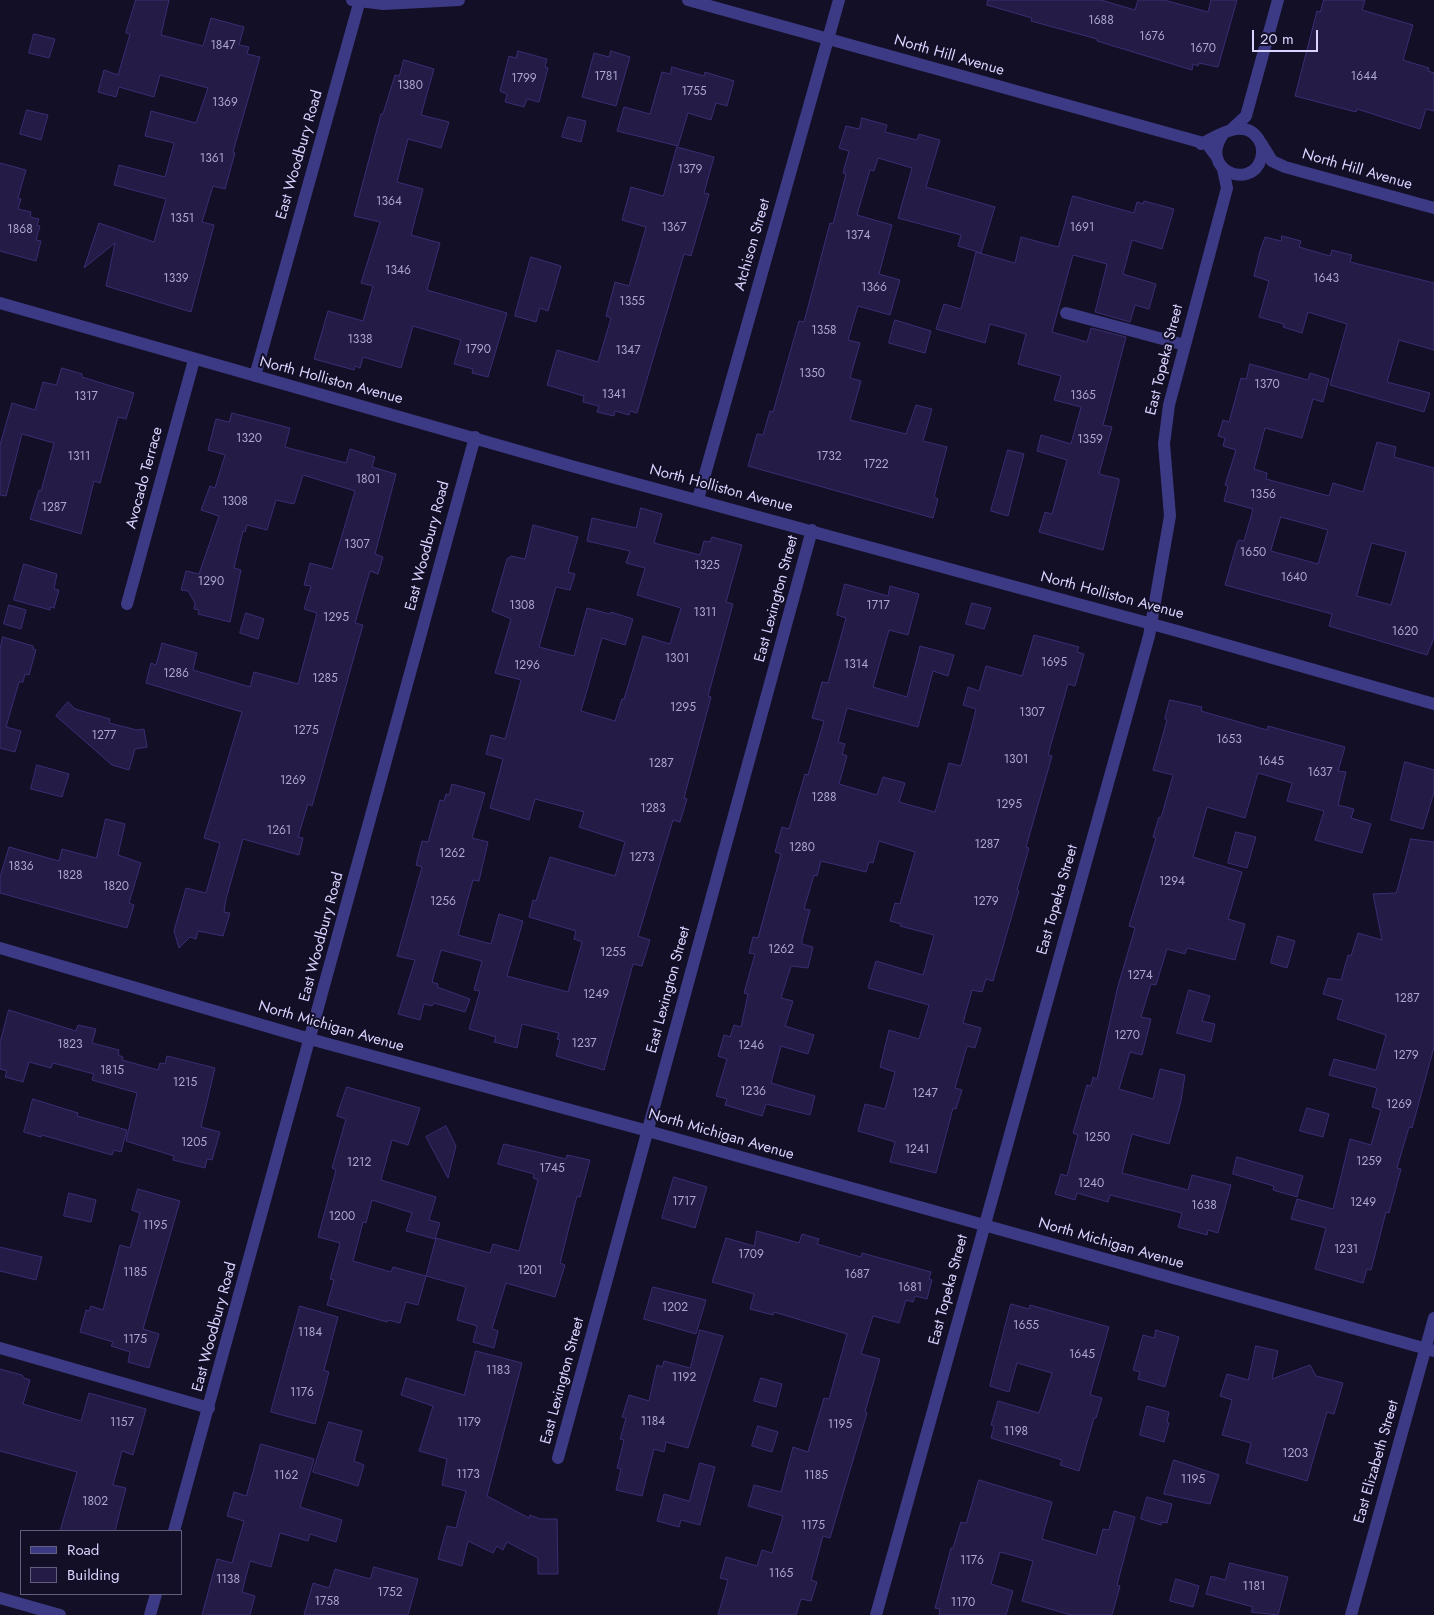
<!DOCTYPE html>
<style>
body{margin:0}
#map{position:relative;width:1434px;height:1615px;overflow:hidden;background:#130f26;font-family:Jost,sans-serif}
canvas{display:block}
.legend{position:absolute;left:20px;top:1530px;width:162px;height:65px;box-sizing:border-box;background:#130f26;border:1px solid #625e7d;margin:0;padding:6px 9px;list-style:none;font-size:15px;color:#d9d4ff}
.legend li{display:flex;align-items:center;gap:10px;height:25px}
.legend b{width:25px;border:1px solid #625e7d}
.scale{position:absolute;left:1252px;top:30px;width:66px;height:22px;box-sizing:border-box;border:2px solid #d9d4ff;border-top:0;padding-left:6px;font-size:15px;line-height:18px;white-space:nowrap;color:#d9d4ff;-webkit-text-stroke:4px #130f26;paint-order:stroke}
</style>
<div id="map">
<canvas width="1434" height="1615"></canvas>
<ul class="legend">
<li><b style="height:6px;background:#3d3a85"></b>Road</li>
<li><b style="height:14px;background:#241b47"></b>Building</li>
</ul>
<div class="scale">20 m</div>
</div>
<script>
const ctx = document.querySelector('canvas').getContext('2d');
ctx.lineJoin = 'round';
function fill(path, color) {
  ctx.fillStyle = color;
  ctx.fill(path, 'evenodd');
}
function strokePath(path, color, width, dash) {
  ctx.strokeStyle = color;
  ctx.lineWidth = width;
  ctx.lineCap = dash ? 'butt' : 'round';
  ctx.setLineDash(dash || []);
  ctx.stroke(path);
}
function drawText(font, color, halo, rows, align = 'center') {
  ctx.font = font + ' Jost,sans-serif';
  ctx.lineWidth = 4;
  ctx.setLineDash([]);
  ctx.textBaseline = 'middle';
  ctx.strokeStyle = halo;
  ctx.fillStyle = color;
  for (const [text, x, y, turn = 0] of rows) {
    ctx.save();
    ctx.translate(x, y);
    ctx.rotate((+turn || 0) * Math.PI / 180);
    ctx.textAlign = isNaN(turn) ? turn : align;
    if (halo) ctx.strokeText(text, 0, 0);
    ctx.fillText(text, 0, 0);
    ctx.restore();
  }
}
const building = new Path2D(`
 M136,0H169L161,35L203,46L211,18L244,27L239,45L249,47L247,54L260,57L233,152L235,153L225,189L213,186L202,222L214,225L191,312L106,286L115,243L84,268L99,223L154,242L166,199L114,185L119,165L165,177L174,143L145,136L151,111L196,123L208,88L160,75L154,97L119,87L116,97L98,92L104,70L118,75L130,34L126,33Z
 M988,0H1101L1135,10L1138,0H1164L1208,12L1211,0H1237L1218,67L1199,63L1198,66L1193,64L1192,70L1097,41V39L1031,21L1032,18L987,5Z
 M1324,0H1365L1362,10L1413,25L1403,60L1429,68L1428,71L1434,73V111L1426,109L1420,129L1357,109L1356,112L1295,96L1317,11L1320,12Z
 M34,34L55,39L49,58L29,53Z
 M518,51L547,59L545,67L548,68L539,102L527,99L524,107L505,102L507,94L500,91L509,56L516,58Z
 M611,51L630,57L616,106L582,97L594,53L609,57Z
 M404,60L434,69L421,115L449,122L441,148L408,139L397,182L423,189L411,235L440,243L427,290L507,313L488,377L472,373L473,369L454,364L461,340L413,326L401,368L363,357L360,368L355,366L354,370L314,359L328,311L363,321L373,286L361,283L380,222L354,216L381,114H383L395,75L399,76Z
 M672,67L704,76L705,72L734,81L727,106L716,103L711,120L688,113L678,146L617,131L624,107L650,114L662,72L670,74Z
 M27,110L48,115L41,140L20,134Z
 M568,117L586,121L581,142L562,137Z
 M862,118L887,125L885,132L917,140L919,134L940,140L926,187L995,207L981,253L958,246L961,235L898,218L912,168L878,158L874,171L870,170L857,215L892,225L879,274L900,280L890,315L858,306L848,340L860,343L850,378L861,381L850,420L906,434L916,405L932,409L923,441L947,447L934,497L938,499L933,518L748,466L757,434L763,435L770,411L773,412L799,321L804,322L830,223L833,224L846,174L843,173L849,151L839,148L846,126L859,129Z
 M677,147L714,157L704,193L709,194L691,256L684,254L637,413L630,411L629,415L615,411L614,416L597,412L599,406L583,402L584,396L547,385L557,350L598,362L611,318L606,316L615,282L629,286L646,227L622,220L631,187L663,196Z
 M0,163L26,170L18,198L21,199L18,209L31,212L30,217L39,219L37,225L40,226L36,240L41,241L36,261L0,251Z
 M1073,196L1134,213L1137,202L1143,204L1144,201L1174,209L1162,249L1132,240L1123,274L1156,284L1149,309L1135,305L1130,322L1095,312L1107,264L1073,255L1052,332L1087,342L1091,328L1126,337L1103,425L1112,427L1099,474L1119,479V482L1103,550L1039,532L1045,512L1052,514L1067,460L1037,451L1041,435L1071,444L1081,407L1054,400L1061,376L1018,364L1026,334L990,324L985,343L936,329L944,304L961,309L976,252L1015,263L1021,237L1058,247Z
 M1282,236L1301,241L1299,247L1330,256L1332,250L1352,255L1350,262L1434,283V350L1399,340L1387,382L1430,393L1424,412L1330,385L1347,324L1308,312L1302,333L1283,327L1284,324L1259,317L1269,281L1254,276L1260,251L1265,237L1281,241Z
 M531,257L561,266L548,311L540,308L536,322L515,316Z
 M895,320L931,331L925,353L889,343Z
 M1250,364L1308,380L1310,373L1329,379L1323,402L1313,399L1302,438L1265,428L1254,469L1267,473L1266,479L1329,496L1333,483L1363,492L1377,442L1396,447L1394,457L1434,468V638L1427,655L1329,626L1332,614L1225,585L1237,543L1239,540L1244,541L1253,509L1224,501L1228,486L1225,485L1236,450L1223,446L1225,438L1218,436L1223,420L1229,422L1241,378L1246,379ZM1281,517L1328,530L1318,564L1271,551ZM1372,543L1406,552L1391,605L1357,596Z
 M62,368L82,374V377L134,393L126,419L118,417L100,483L94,481L81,534L30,519L39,490L41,491L54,443L22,434L6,496L0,495V445L12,403L35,410L43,382L56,385Z
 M232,413L290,428L285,447L346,463L350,449L375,457L372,467L396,474L375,554L383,557L378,574L370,571L355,623L363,625L312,806L308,804L298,837L303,838L299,855L243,839L226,899L224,912L230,913L223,936L198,931L196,939L190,937L179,948L174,931L186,888L206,893L220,843L204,838L242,712L146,683L151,663L156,665L162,643L197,653L193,670L250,687L254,672L298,684L317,613L304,609L311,586L304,585L310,563L332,569L355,491L303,475L294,504L276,500L267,530L247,525L245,532L243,531L234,568L241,570L230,622L198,614L199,610L194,609L195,603L188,591L181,590L186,571L199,574L219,516L201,510L210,486L215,488L225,455L208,450L216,419L229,422Z
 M1008,450L1024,454L1008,516L991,511Z
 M641,508L662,514L654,543L700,555L704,541L710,542L712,537L742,545L726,602L733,604L708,696L711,697L684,798L687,799L680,822L673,820L638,936L650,940L642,966L633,964L604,1070L556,1056L560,1040L557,1039L559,1033L522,1024L517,1048L494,1042L496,1037L469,1029L480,991L474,990L482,961L441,950L432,982L438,984L437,987L470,999L465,1012L434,1003L432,1006L424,1004L420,1020L398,1014L415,960L397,956L422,867L416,865L422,841L428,842L440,800L444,801L446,794L449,795L452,784L485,793L472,838L488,842L479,881L473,880L458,935L491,944L499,914L523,921L507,976L568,992L582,942L574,939L576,931L529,917L533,900L536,901L550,857L615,876L625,842L579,827L584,812L535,799L529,820L490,808L503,759L486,754L491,735L505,739L521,680L495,673L511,619L492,611L507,559L511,556L525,559L533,525L578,537L568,572L575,574L570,590L556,587L539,647L574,656L587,608L610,614L611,612L633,619L625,645L602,638L581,711L615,721L622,699H624L643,636L670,644L681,608L637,595L645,568L626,563L630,551L587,541L592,518L636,528Z
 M24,564L57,574L54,589L59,590L54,608L50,607V610L14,600Z
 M845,584L888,596L890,586L919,594L908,635L889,630L873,687L907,697L920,646L954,655L948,676L933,671L918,727L847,708L838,742L845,744L842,754L847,756L839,784L877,795L883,777L905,783L899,802L935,812L949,763L961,766L971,729L976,709L963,705L968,687L979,691L986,666L1022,676L1034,635L1079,647L1077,652L1084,654L1075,686L1068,684L1048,755L1052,756L1026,847L1029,848L1017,890L1019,891L993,981L986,979L982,992L972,990L963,1023L981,1028L975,1048L967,1046L955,1088L962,1090L956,1109L953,1108L936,1173L890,1162L895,1142L858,1131L865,1104L885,1109L895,1072L880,1067L889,1030L919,1039L929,1005L868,988L876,961L923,975L934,935L900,926L901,924L890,921L895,903L900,904L915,852L879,841L873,863L869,862L866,872L821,861L817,876L814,875L804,909L810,910L802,940V944L813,947L808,968L791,966L781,998L793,1001L785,1026L814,1035L808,1054L781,1046L771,1083L815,1096L810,1115L766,1104L762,1116L725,1105L727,1099L716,1096L727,1059L718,1056L724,1035L730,1037L734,1025L741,1027L748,994L744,993L755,954L749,953L753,937L758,938L781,854L775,852L782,827L789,829L805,774L808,775L824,721L812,718L822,682L828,683L846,618L837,615Z
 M972,603L991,608L984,629L966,624Z
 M9,605L26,610L21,629L4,624Z
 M246,613L264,619L258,639L240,633Z
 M3,637L33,646V649L36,650L29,675L25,674L23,682H19L6,727L21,731L15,752L0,748V650Z
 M1170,700L1202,707L1201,711L1267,730L1268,726L1345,747L1338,771L1346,772L1338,805L1354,809L1351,818L1371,824L1362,853L1315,840L1324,811L1287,801L1292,783L1258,773L1245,818L1207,807L1193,857L1242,872L1228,919L1245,924L1235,960L1187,948L1185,954L1167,949L1156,985L1151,984L1141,1017L1151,1019L1142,1055L1130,1052L1119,1089L1153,1099L1160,1069L1185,1075L1181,1101L1169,1144L1132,1134L1122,1173L1188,1190L1192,1175L1231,1185L1218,1233L1208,1230L1207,1235L1178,1227L1182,1213L1110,1195L1108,1202L1077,1193L1075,1200L1055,1194L1061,1174L1067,1176L1078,1135L1073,1133L1087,1085L1091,1086L1093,1077L1097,1079L1118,986L1135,928L1129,926L1156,838L1153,837L1159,817L1161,818L1173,775L1153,770L1167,720L1165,719Z
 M68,702L75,709L110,719L109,723L137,730L144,729L147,747L135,749L129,770L112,765L56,716Z
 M1405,762L1434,770V792L1423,829L1391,820Z
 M37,765L69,774L62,797L31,789Z
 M106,819L125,824L118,855L141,863L129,903L134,905L127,928L0,893V877L9,847L59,861L62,849L96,858Z
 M1236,832L1256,837L1247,868L1228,863Z
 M1411,839L1434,842V1047L1412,1128L1409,1127L1397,1168L1401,1169L1389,1213L1386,1212L1371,1270L1367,1269L1363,1283L1315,1269L1326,1228L1291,1219L1297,1199L1333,1209L1350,1139L1371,1145L1381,1110L1372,1107L1377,1088L1329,1075L1334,1059L1376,1070L1386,1035L1337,1019L1343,1000L1323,994L1328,978L1341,980L1348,955L1351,956L1358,933L1382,940L1373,894L1396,893Z
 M1278,936L1295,941L1287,968L1271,963Z
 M1189,990L1210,996L1202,1021L1215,1024L1211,1042L1177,1033Z
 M9,1010L76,1031L78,1025L96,1029L92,1043L119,1050L118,1055L123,1057L122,1060L158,1070L160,1063L165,1064L167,1056L215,1068L201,1127L220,1132L212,1160L207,1159L205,1168L173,1160L174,1156L126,1141L137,1093L92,1080L94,1074L53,1063L51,1068L29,1062L23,1082L5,1077L7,1071L0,1069V1043Z
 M347,1087L420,1108L408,1145L392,1140L381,1180L436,1197L429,1220L440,1223L435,1239L406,1231L412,1213L372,1200L366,1223L363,1222L353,1261L391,1272L393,1267L426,1276L418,1305L406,1302L400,1323L388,1320L387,1322L327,1305L334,1280L330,1279L340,1243L318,1237L336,1170L332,1168L346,1119L337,1116Z
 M33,1099L78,1113L77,1116L127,1130L121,1152L114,1150L112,1155L42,1135L41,1137L24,1132Z
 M1307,1108L1329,1114L1323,1137L1300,1131Z
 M446,1126L456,1146L448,1178L426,1137Z
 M504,1144L566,1159L567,1155L590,1160L580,1197L577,1196L560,1263L565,1265L555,1297L506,1283L492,1329L498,1331L494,1348L473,1342L477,1326L457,1320L466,1287L426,1276L436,1238L490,1253L493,1244L519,1251L538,1180L533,1178L534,1174L498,1164Z
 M1237,1157L1303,1176L1297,1197L1273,1190L1274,1186L1233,1174Z
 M674,1177L707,1187L695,1228L662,1218Z
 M138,1189L180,1201L143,1329L159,1334L149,1368L128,1362L130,1352L111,1346L113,1342L80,1332L86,1310L89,1311L91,1306L103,1310L120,1245L130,1248L140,1213L132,1210Z
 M69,1193L96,1200L91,1222L64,1216Z
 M757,1231L799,1243L802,1234L819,1239L817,1244L861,1257L862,1253L931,1272L929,1279L932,1280L927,1299L915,1296L913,1302L906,1300L899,1323L873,1316L861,1354L880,1359L865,1412L867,1413L830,1538L823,1536L811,1580L817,1582L811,1601L801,1599L796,1615H718L728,1580L720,1578L726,1557L757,1566L762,1550L772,1553L783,1516L748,1506L754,1485L781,1492L793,1447L808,1452L824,1398L829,1399L847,1334L774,1312L773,1315L750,1309L754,1294L712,1282L726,1238L754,1246Z
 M0,1247L42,1257L36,1280L0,1271Z
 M653,1287L706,1300L696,1334L644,1319Z
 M1011,1304L1029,1309L1030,1305L1109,1327L1090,1395L1102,1398L1096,1418H1094L1079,1471L1060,1465L1062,1460L991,1438L994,1426L991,1425L998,1401L1039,1413L1052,1373L1017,1363L1009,1392L990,1386Z
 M300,1306L338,1317L324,1370L329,1372L315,1424L271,1412Z
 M700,1330L723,1336L688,1448L666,1442L664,1452L654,1449L642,1496L616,1490L621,1469L617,1468L624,1440L620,1439L626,1418L622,1417L629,1395L649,1401L657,1365L662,1367L664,1361L690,1368Z
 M1156,1330L1179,1337L1165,1387L1138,1379L1140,1372L1133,1370L1143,1335L1154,1338Z
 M1256,1346L1278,1351L1272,1379L1310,1365L1316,1376L1343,1383L1334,1414L1327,1412L1307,1481L1246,1463L1251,1443L1222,1435L1232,1400L1220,1396L1227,1374L1248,1380Z
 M476,1351L522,1363L487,1496L529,1518L530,1515L540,1519H557L558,1574H538V1558L507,1542L503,1550L497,1546L493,1553L468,1541L462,1566L438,1559L447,1526L456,1528L466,1491L442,1485L447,1459L419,1451L433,1406L401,1395L406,1378L464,1395Z
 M0,1369L22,1375L24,1378L30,1380L23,1404L81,1421L89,1393L146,1409L133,1455L122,1451L113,1485L126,1488L115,1531H60L77,1472L0,1451Z
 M761,1378L782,1384L776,1407L754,1401Z
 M1147,1406L1169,1412L1167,1422L1169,1423L1164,1442L1140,1435Z
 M329,1422L362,1431L354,1461L364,1465L358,1486L313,1472Z
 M758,1426L778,1432L772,1452L752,1446Z
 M261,1444L314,1459L300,1507L342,1520L336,1542L310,1534L308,1541L280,1533L271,1567L250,1561L242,1592L255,1596L250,1615H202L217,1559L232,1563L244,1521L227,1516L234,1492L246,1496Z
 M1174,1460L1219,1475L1210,1504L1164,1494Z
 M700,1463L715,1467L700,1525L681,1520L679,1527L657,1521L664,1494L689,1501Z
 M979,1480L1052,1502L1042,1539L1096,1555L1103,1529L1109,1530L1114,1511L1135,1517L1117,1585L1120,1586L1112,1615H1071L1022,1601L1033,1561L1000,1552L991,1584L1013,1591L1006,1615H939L940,1609L935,1608L951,1548H953L961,1522L966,1523Z
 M1147,1497L1172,1504L1167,1523L1162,1522L1161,1525L1141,1519Z
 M1230,1563L1288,1577L1278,1615L1251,1612L1253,1607L1206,1594L1211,1576L1225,1580Z
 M374,1567L418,1579L408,1615H304L313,1583L329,1588L335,1569L370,1579Z
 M1176,1579L1199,1586L1193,1607L1170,1601Z`);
const minor = new Path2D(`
 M352,0L383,4L459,0
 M688,0L1207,144L1216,156
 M1232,129L1246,116L1278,0
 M1261,143L1272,161L1285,167L1434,208
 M1201,144C1219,135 1245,117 1259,140C1262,145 1263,152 1261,159C1251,191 1198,170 1223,134
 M0,303L575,467L1181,632L1434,704
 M1066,313L1185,345
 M255,376L360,0
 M698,499L839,0
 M127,604L194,360
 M0,948L310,1039L648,1131L1434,1351
 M0,1348L209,1408
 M558,1458L812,530
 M174,1531L475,437
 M0,1598L60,1615
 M150,1615L156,1594
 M876,1615L1149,636L1170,516L1164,444L1169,405L1227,188L1223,169
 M1351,1615L1434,1318`);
const numberNames = [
 ["1688",1101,21],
 ["1676",1152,37],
 ["1847",223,46],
 ["1670",1203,49],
 ["1781",606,77],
 ["1644",1364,77],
 ["1799",524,79],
 ["1380",410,86],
 ["1755",694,92],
 ["1369",225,103],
 ["1361",212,159],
 ["1379",690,170],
 ["1364",389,202],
 ["1351",182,219],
 ["1367",674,228],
 ["1691",1082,228],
 ["1868",20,230],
 ["1374",858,236],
 ["1346",398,271],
 ["1339",176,279],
 ["1643",1326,279],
 ["1366",874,288],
 ["1355",632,302],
 ["1358",824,331],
 ["1338",360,340],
 ["1790",478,350],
 ["1347",628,351],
 ["1350",812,374],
 ["1370",1267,385],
 ["1341",614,395],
 ["1365",1083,396],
 ["1317",86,397],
 ["1320",249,439],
 ["1359",1090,440],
 ["1311",79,457],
 ["1732",829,457],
 ["1722",876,465],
 ["1801",368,480],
 ["1356",1263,495],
 ["1308",235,502],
 ["1287",54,508],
 ["1307",357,545],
 ["1650",1253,553],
 ["1325",707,566],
 ["1640",1294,578],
 ["1290",211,582],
 ["1308",522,606],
 ["1717",878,606],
 ["1311",705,613],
 ["1295",336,618],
 ["1620",1405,632],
 ["1301",677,659],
 ["1695",1054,663],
 ["1314",856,665],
 ["1296",527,666],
 ["1286",176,674],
 ["1285",325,679],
 ["1295",683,708],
 ["1307",1032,713],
 ["1275",306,731],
 ["1277",104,736],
 ["1653",1229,740],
 ["1301",1016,760],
 ["1645",1271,762],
 ["1287",661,764],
 ["1637",1320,773],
 ["1269",293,781],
 ["1288",824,798],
 ["1295",1009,805],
 ["1283",653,809],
 ["1261",279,831],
 ["1287",987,845],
 ["1280",802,848],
 ["1262",452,854],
 ["1273",642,858],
 ["1836",21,867],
 ["1828",70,876],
 ["1294",1172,882],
 ["1820",116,887],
 ["1256",443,902],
 ["1279",986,902],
 ["1262",781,950],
 ["1255",613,953],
 ["1274",1140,976],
 ["1249",596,995],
 ["1287",1407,999],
 ["1270",1127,1036],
 ["1237",584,1044],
 ["1823",70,1045],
 ["1246",751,1046],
 ["1279",1406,1056],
 ["1815",112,1071],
 ["1215",185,1083],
 ["1236",753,1092],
 ["1247",925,1094],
 ["1269",1399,1105],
 ["1250",1097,1138],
 ["1205",194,1143],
 ["1241",917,1150],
 ["1259",1369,1162],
 ["1212",359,1163],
 ["1745",552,1169],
 ["1240",1091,1184],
 ["1717",684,1202],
 ["1249",1363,1203],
 ["1638",1204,1206],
 ["1200",342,1217],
 ["1195",155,1226],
 ["1231",1346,1250],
 ["1709",751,1255],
 ["1201",530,1271],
 ["1185",135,1273],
 ["1687",857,1275],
 ["1681",910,1288],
 ["1202",675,1308],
 ["1655",1026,1326],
 ["1184",310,1333],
 ["1175",135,1340],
 ["1645",1082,1355],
 ["1183",498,1371],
 ["1192",684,1378],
 ["1176",302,1393],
 ["1184",653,1422],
 ["1157",122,1423],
 ["1179",469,1423],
 ["1195",840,1425],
 ["1198",1016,1432],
 ["1203",1295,1454],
 ["1173",468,1475],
 ["1162",286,1476],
 ["1185",816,1476],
 ["1195",1193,1480],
 ["1802",95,1502],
 ["1175",813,1526],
 ["1176",972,1561],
 ["1165",781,1574],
 ["1138",228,1580],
 ["1181",1254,1587],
 ["1752",390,1593],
 ["1758",327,1602],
 ["1170",963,1603]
];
const streetNames = [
 ["North Hill Avenue",949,56,16],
 ["East Woodbury Road",300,155,-74],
 ["North Hill Avenue",1357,170,16],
 ["Atchison Street",753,245,-74],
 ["East Topeka Street",1165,360,-76],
 ["North Holliston Avenue",331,381,15],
 ["Avocado Terrace",145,478,-75],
 ["North Holliston Avenue",721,489,15],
 ["East Woodbury Road",428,546,-75],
 ["North Holliston Avenue",1112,596,15],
 ["East Lexington Street",777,599,-75],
 ["East Topeka Street",1058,900,-74],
 ["East Woodbury Road",322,937,-75],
 ["East Lexington Street",669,990,-75],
 ["North Michigan Avenue",331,1027,16],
 ["North Michigan Avenue",721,1135,16],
 ["North Michigan Avenue",1111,1244,16],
 ["East Topeka Street",949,1290,-75],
 ["East Woodbury Road",215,1327,-75],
 ["East Lexington Street",563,1381,-75],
 ["East Elizabeth Street",1377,1462,-74]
];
fill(building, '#241b47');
strokePath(building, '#3b2d73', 1);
strokePath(minor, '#3d3a85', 12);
drawText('12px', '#aca6d1', null, numberNames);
drawText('15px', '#d9d4ff', '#130f26', streetNames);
</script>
